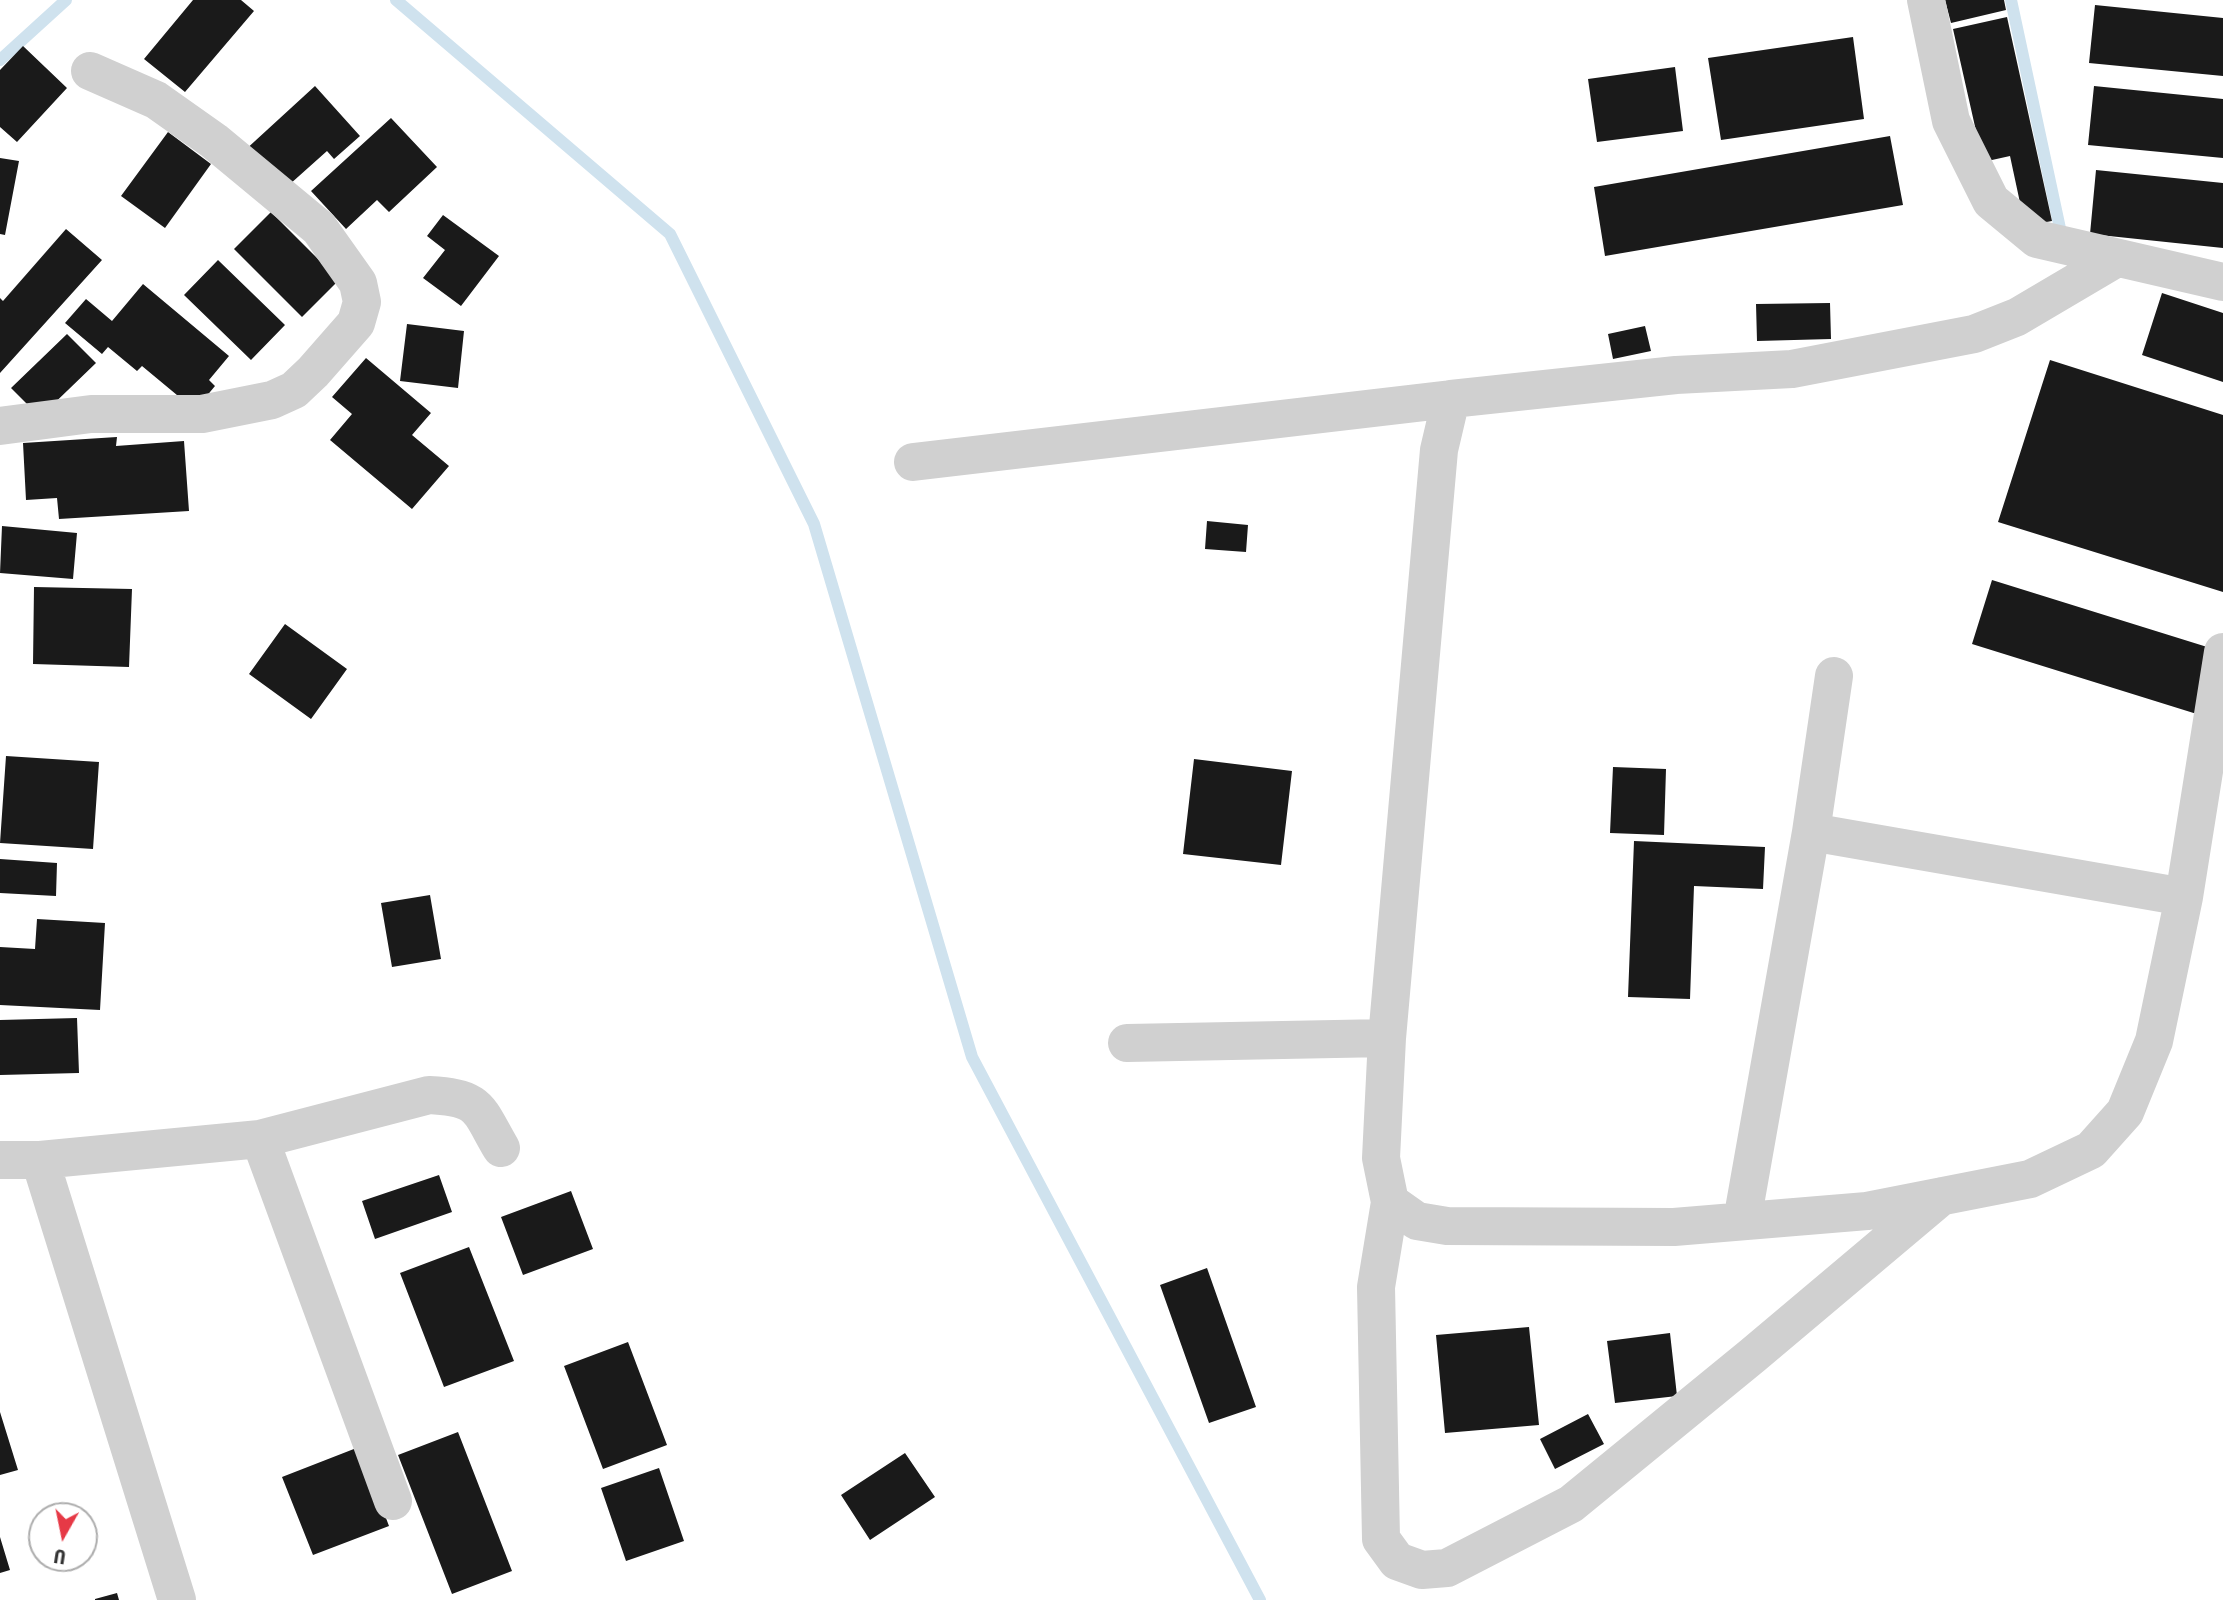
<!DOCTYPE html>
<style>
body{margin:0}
#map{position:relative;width:2223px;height:1600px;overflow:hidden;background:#fff;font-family:"Fira Sans Condensed",sans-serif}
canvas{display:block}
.north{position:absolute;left:28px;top:1502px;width:70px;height:70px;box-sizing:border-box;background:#fff;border:2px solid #adadad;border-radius:50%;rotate:189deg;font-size:19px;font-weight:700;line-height:28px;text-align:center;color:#333}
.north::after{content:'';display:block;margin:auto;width:24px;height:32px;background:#e63946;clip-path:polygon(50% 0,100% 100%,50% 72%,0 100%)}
</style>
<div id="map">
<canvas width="2223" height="1600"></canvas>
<div class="north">U</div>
</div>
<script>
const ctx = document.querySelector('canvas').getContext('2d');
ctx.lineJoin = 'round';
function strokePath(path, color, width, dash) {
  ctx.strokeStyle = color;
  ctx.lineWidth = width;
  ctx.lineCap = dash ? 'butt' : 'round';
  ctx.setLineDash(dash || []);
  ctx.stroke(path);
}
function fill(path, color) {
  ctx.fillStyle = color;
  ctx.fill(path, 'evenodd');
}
const stream = new Path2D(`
 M396,0L670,234L814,524L972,1057L1260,1600
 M2011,0L2061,233L2068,234
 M0,60L66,0`);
const building = new Path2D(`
 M193,0H241L254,11L185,92L144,59Z
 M1945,0H2004L2006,10L1951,23Z
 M2095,5L2223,18V76L2089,63Z
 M2007,17L2052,221L2025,226L2010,156L1983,162L1953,29Z
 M1853,37L1864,119L1721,140L1708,58Z
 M23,46L67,88L17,142L0,127V70Z
 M1675,67L1683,131L1597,142L1588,79Z
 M315,86L360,136L334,159L327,151L280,193L243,152Z
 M2094,86L2223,99V158L2088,145Z
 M391,118L437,167L389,212L377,200L346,229L311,191Z
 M168,132L211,164L165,228L121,196Z
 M1890,136L1903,205L1605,256L1594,187Z
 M0,158L19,161L5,235L0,234Z
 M2096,170L2223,183V248L2090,234Z
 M271,212L339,280L302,317L234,249Z
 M443,215L499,256L461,306L423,278L445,250L427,236Z
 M66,229L102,260L0,373V298L3,301Z
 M218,260L285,325L251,360L184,295Z
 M143,284L229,356L209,380L215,386L195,410L142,366L137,371L108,347L102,354L65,323L86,299L112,321Z
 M2162,293L2223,313V382L2142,355Z
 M1830,303L1831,339L1757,341L1756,304Z
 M407,324L464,331L458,388L400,381Z
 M1645,326L1651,351L1613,359L1608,334Z
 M67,334L96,363L40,417L11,388Z
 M366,358L431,413L412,435L449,466L412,509L330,440L352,414L332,397Z
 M2050,360L2223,415V592L1998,522Z
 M117,437L116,446L184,441L189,511L59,519L57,498L26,500L23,443Z
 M1207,521L1248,525L1246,552L1205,549Z
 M2,526L77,533L73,579L0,573Z
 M1992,580L2220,651L2200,715L1972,644Z
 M34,587L132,589L129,667L33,664Z
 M285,624L347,669L311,719L249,674Z
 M6,756L99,762L93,849L0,843Z
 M1194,759L1292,771L1281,865L1183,854Z
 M1613,767L1666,769L1664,835L1610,833Z
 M1634,841L1765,847L1763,889L1694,886L1690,999L1628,997Z
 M0,859L57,863L56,896L0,893Z
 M430,895L441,959L392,967L381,903Z
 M37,919L105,923L100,1010L0,1005V947L35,949Z
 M77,1018L79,1073L0,1075V1020Z
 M439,1175L452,1212L375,1239L362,1201Z
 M571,1191L593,1249L523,1275L501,1217Z
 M469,1247L514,1361L444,1387L400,1273Z
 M1207,1268L1256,1407L1209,1423L1160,1285Z
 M1529,1327L1539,1425L1445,1433L1436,1335Z
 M1670,1333L1677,1396L1615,1403L1607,1341Z
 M628,1342L667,1445L603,1469L564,1366Z
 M0,1412L18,1470L0,1475Z
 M1588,1414L1604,1444L1555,1469L1540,1439Z
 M458,1432L512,1571L452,1594L398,1455Z
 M359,1447L389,1526L313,1555L282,1477Z
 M905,1453L935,1497L870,1540L841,1495Z
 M659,1468L684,1541L626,1561L601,1488Z
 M0,1537L10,1570L0,1573Z
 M117,1593L119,1600H95V1599Z`);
const minor = new Path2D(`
 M1926,0L1951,121L1991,201L2037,239L2223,282
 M0,426L91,414H202L272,400L294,390L313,372L356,323L362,302L358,283L319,228L214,141L156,100L90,71
 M913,462L1451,399
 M1811,832L2184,897
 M1127,1043L1387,1038
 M260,1139L393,1501
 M0,1160H40L260,1139L429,1095C481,1098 477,1107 501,1148
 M40,1160L177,1600
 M1942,1196L1752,1356L1571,1504L1447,1568L1422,1570L1397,1561L1381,1539L1376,1287L1390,1202L1381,1158L1387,1038L1439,450L1451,399L1676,375L1792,369L1974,334L2017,317L2117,258
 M1390,1202L1417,1221L1447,1226L1674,1227L1867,1211L2030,1179L2091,1150L2125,1112L2154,1041L2184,897L2223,652
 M1742,1221L1811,832L1834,676`);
strokePath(stream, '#cfe2ee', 12);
fill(building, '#1a1a1a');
strokePath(minor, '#d0d0d0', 38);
</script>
